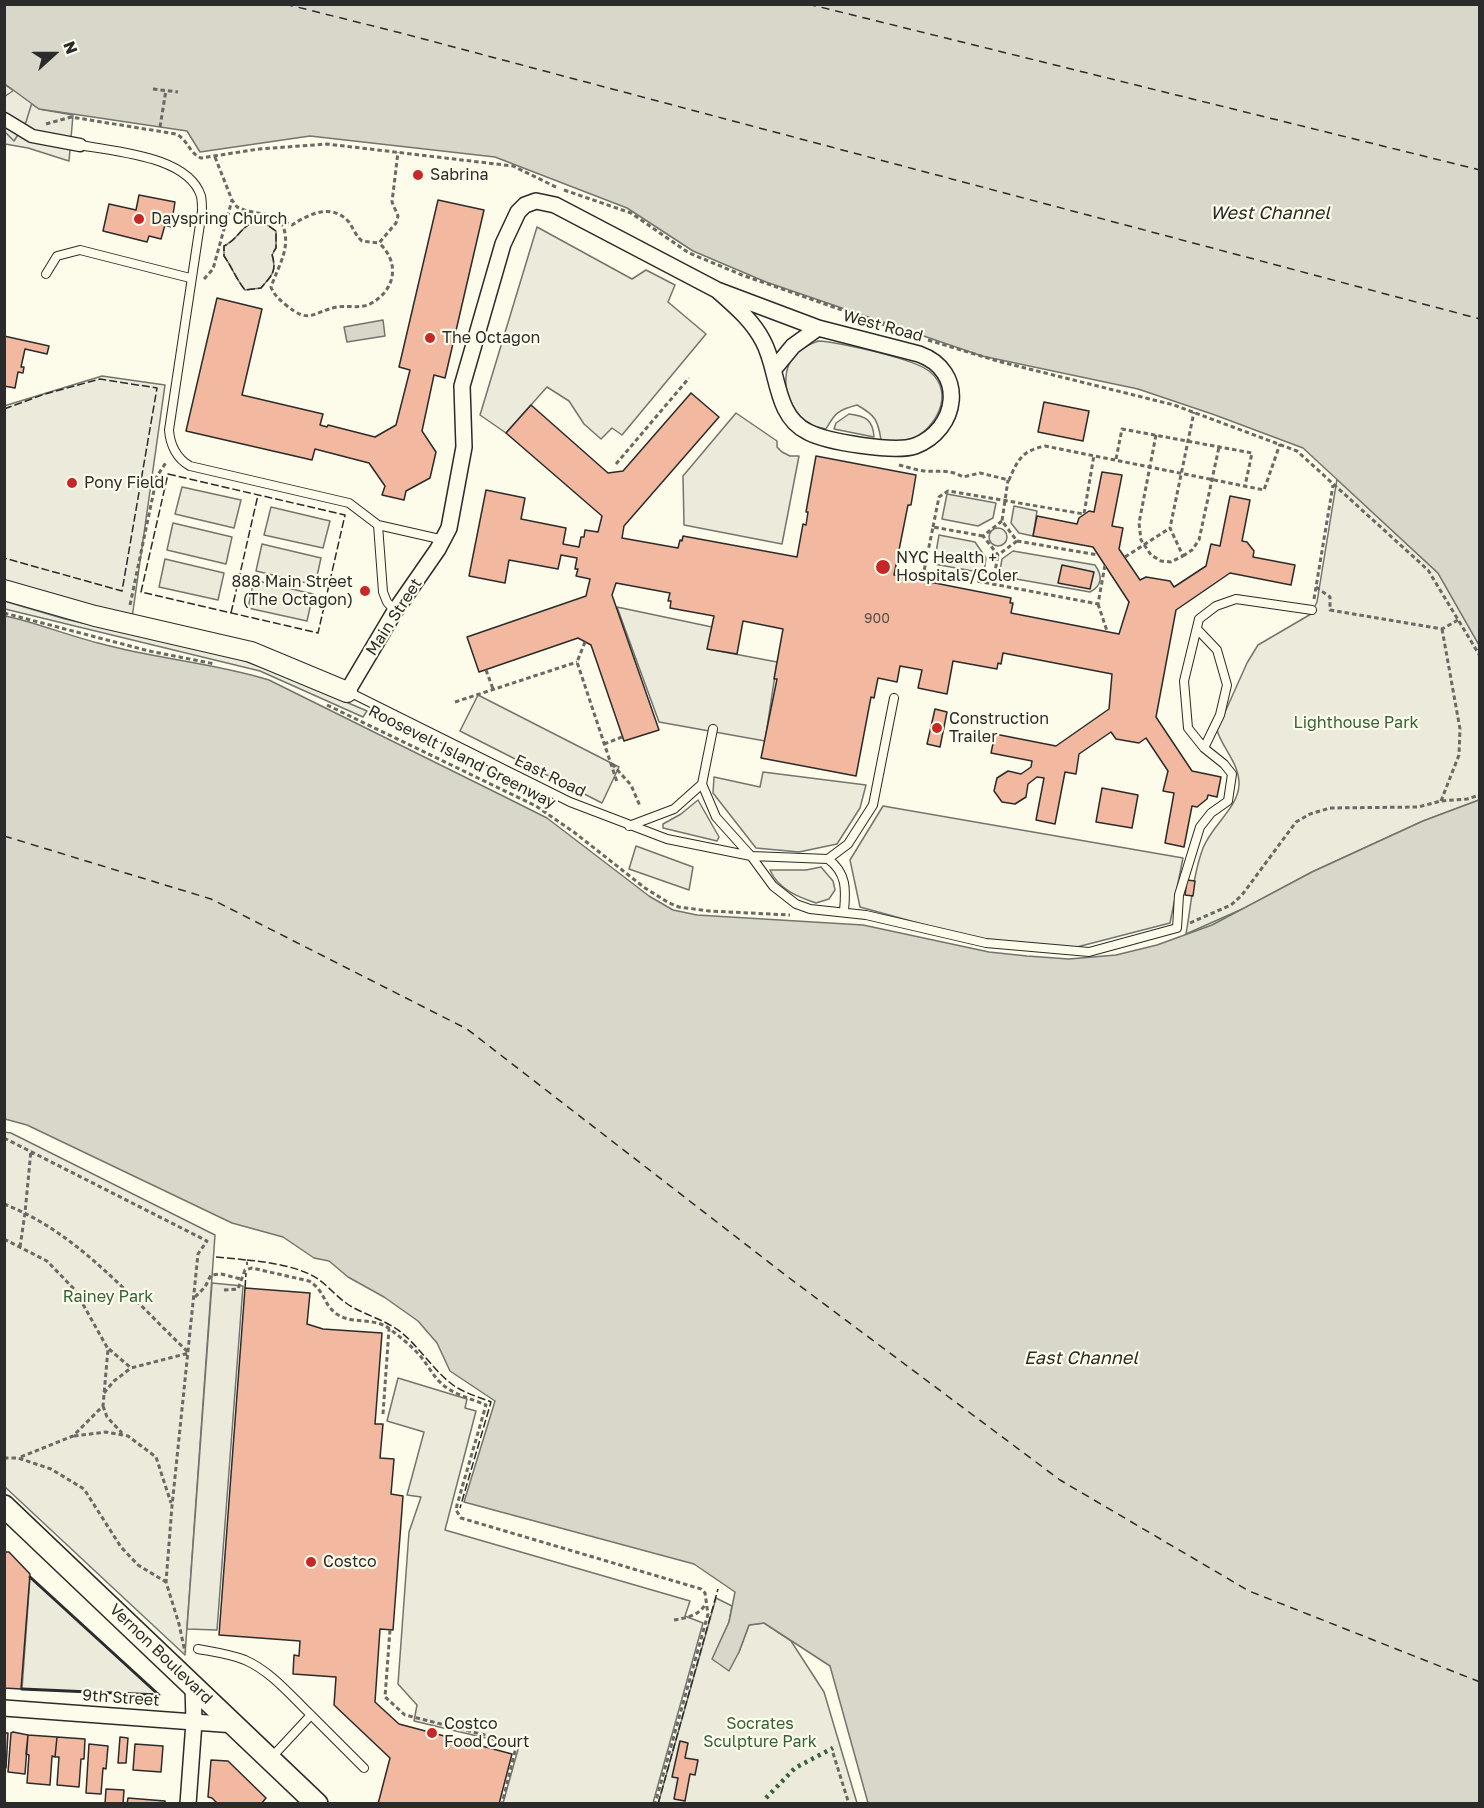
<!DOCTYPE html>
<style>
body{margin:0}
#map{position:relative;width:1484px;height:1808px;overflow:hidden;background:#fdfbea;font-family:"Golos Text",sans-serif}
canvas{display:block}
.frame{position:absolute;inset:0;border:6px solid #2b2b2b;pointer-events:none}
.north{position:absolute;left:24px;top:24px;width:60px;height:60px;-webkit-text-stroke:4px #fdfbea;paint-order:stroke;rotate:69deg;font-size:16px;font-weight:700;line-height:24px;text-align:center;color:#2b2b2b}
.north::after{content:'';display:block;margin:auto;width:21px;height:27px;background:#2b2b2b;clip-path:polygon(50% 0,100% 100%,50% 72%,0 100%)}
</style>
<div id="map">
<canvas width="1484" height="1808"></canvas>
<div class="frame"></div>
<div class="north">N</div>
</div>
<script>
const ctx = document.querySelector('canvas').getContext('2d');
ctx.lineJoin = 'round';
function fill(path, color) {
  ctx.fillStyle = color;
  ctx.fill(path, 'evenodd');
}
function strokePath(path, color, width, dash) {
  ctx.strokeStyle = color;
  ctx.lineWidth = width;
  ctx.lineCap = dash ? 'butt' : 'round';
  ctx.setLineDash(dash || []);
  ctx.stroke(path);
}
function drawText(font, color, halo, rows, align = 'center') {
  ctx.font = font + ' "Golos Text",sans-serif';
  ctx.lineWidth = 4.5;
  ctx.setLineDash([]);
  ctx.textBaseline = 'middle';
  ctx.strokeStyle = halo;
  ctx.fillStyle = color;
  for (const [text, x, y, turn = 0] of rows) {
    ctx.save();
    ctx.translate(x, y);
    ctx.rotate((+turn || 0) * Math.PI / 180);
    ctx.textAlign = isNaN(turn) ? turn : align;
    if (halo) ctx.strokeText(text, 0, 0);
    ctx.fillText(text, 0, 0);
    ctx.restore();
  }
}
const green = new Path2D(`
 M4,84L39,109L73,115L69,161L28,148L5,144Z
 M260,220L276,231V248L272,255C277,272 272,275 261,288L245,290C236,279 232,267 224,256V246C240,238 240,225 260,220Z
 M818,341C839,342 914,359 929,371C957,393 935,431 908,441C901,444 889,441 881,440C878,420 875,415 857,405C838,410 835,413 826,429C821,428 813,426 808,424C787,412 778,375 794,356C800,348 809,345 818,341Z
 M102,376L165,385L132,618L5,582L4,406Z
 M849,414C866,416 873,420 874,437L834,429L836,423Z
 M1337,479L1438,573L1479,645V800L1423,821L1312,872L1249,906L1186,934C1191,906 1193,875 1203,848C1212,825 1238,808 1239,785C1240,764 1222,748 1217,730L1247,663L1258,645L1311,614L1317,602Z
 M182,487L241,500L234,528L175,514Z
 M947,494L996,503L993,518L978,526L942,519Z
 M1014,506L1037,511L1033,536L1019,533L1011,523Z
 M271,507L330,521L323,548L264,535Z
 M173,523L232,537L226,564L167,550Z
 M989 537a9 9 0 1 1 18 0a9 9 0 1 1-18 0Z
 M939,535L975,542L986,558L984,573L934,564Z
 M262,544L321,558L315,585L256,571Z
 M1013,551L1095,565C1103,576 1102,586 1090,592L999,576L1002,559Z
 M165,559L224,573L218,600L159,587Z
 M254,580L313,594L307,621L248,608Z
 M4,601L65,619L234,657L290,678L367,711L363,717L260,671L5,609Z
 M698,800L719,837L717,841L663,828V824L681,814Z
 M636,846L693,867L689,890L629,869Z
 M821,867L833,881L835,890L829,899L816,903C798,897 778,889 770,870H806Z
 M4,1132L11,1133L215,1235L185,1655L5,1487Z
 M716,1598L732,1606L729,1622L713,1658L739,1652L749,1625L764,1623L791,1641L824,1692L857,1803L658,1804Z`);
const parking = new Path2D(`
 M20,86L34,96L26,122L14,141L5,132L4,97Z
 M537,227L632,279L646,270L675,285L668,302L706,334L622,435L612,428L601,439L584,424L569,401L547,387L506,433L480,415Z
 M736,413L777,441V447L782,452L790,456H799L782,544L684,525L683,476Z
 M617,607L712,627L708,649L777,662L765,741L659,722Z
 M478,695L619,767L602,803L460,731Z
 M763,772L866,785L860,808L837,844L799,852L756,848L713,793L714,777L760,787Z
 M883,806L1183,858L1170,923L1073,948L980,940L860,907L850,860Z
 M212,1283L243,1286L217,1630L187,1629Z
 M398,1378L467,1399L465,1408L476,1411L445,1530L690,1601L685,1616L703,1623L653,1803H503L519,1746L414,1721L417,1705L398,1684L409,1532L421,1497L407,1495L424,1432L387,1421Z
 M30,1577L159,1695L22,1689Z`);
const water = new Path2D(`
 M5,4L1479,5V645L1438,573L1303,448L1215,415L1138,389L982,356L766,282L693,251L627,208L495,157L310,136L200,152L187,131L39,109L5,84Z
 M383,320L385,336L347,342L344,327Z
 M5,616C38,623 69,636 102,644C157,659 215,663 269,680L499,794L547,818L649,896L673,910L697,915L863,925L989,952L1027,956L1069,959L1116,955L1157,945L1212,925L1312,872L1423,821L1479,800V1803H868L830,1666L764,1623L749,1625L739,1652L729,1671L712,1659L729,1622L735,1592L694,1564L464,1502L495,1401L450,1371L437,1343L418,1321L384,1297L348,1277L329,1261L314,1258L283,1237L232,1223L27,1125L5,1119Z`);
const ferry = new Path2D(`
 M285,4L401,33L1480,319
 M808,4L1480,170
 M4,836L211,899L467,1029L788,1277L1060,1480L1249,1591L1480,1682`);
const building = new Path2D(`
 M139,195L175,202L171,227L165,225L161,239L149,236L147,242L103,231L109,204L136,210Z
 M438,200L484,210L445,378L434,375L422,431L436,452L430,478L406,491L404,500L382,495L385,486L369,463L315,449L312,460L186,431L217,298L262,309L242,395L323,414L320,425L327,427L328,425L375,437L396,425L410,370L399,367Z
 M4,336L49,346L47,354L25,349L21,367H24L23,373L18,372L15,388L4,386Z
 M691,393L719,417L624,526L622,538L678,548L680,540L682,541L683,536L797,557L803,524L806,525L808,512H806L816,456L916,475L911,505H908L894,575L1011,598L1010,603H1013L1011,613L1119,634L1129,602L1093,547L1033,536L1037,516L1077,524L1079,518L1089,511L1094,512L1102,472L1122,475L1112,526L1123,528L1119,549L1140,580L1146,577L1170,581L1174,587L1206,566L1211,544L1220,546L1230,496L1250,500L1242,541L1247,542L1254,551L1253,557L1295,565L1291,585L1230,573L1176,610L1156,717L1192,771L1221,777L1217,797L1208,795L1207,799L1197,807L1192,806L1184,847L1165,843L1174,793L1163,791L1168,771L1146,738L1139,743L1116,739L1111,732L1079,754L1076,774L1065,772L1055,824L1036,820L1044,778L1037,777L1028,784L1026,797L1015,804L1002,802L994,791L997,778L1008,771L1021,774L1031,767L1032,761L991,753L995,734L1056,746L1109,709L1112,674L1003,653L1001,664L998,663L997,669L953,661L947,694L918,688L922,670L900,666L897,682L878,678L874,698L871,697L856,776L761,758L777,679H774L783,629L743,621L737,654L707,649L714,616L670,608L671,601H668L670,593L616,583L612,595L659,730L624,741L591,645L578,638L479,672L467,637L586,596L590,579L576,576L578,569H575L577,558L561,555L558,569L509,560L505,583L469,576L486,490L525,498L521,519L566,528L563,544L579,547L581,537H584L585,530L598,532L602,516L506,433L531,405L608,473L623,471Z
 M1044,402L1089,411L1083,441L1038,432Z
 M1062,565L1094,572L1090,589L1058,583Z
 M935,709L947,712L940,747L927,744Z
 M1102,788L1138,795L1132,828L1096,822Z
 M1187,880L1195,881L1193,896L1185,895Z
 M245,1288L310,1293L307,1324L323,1329L382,1333L375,1424H383L380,1458L394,1459L391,1494L403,1496L393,1630L380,1629L375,1702L399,1724L512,1754L499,1804H378L390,1758L334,1705L336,1677L293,1674L294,1655L299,1656L300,1641L219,1635Z
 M4,1552H9L30,1574L21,1689L4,1688Z
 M13,1732L28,1735L25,1774L8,1772L11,1733Z
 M4,1733H8L6,1768H4Z
 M28,1735L57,1737L55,1757L52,1756L50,1785L27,1783L29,1755L26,1754Z
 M57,1737L85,1739L84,1759H81L79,1787L57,1785L59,1757H55Z
 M120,1737L128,1738L126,1763H118Z
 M680,1741L688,1743L685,1758L698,1760L695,1775L690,1774L685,1801L674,1799L678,1778L672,1777Z
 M89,1744L108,1746L106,1769L103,1768L101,1794L86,1793Z
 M135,1744L163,1746L161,1772L133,1770Z
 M211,1760L228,1761L266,1798L261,1804H218L212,1798L208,1797Z
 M106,1789L124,1790L123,1804H105Z
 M128,1798L165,1801V1804H127Z`);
const path = new Path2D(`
 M153,89L178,92
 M46,124L71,117L176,134C188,140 190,154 201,158L259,149L327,144L513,166L558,188
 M160,127L166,90
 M215,157L232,200L237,207L247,211L270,215L292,225C309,214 331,203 348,221C353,227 355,235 362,241L379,243L396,223L398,216L392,202L398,152
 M564,190L631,213L689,253L742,275L902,331
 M281,222C293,245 279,264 271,287C274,295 279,299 286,305C310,325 312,312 337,307C347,305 361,309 370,304C395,291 401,263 379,243
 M204,279L213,269L232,200
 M928,340L1001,362L1174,405L1297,451L1428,570L1480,656
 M1156,435L1139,523L1141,540L1151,555L1161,561L1171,562L1183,556L1170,528L1194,412
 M1116,459L1122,429L1252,453L1245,486
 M616,464L689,378
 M899,465C907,467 916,470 924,471C939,472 950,469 963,477L980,473L1009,480C1018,459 1022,451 1045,446L1264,490L1280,444
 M1002,521L983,536L998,555L1017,541L1002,521L1008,480
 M933,527L939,497L948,491L1084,514L1094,455
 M983,536L933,527L924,571L1098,604L1105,565
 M1017,541L1098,555
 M1183,556L1192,550L1199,540L1219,447
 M1125,557L1170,528
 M993,583L998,555
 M1316,587L1330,597V610L1442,629L1458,620
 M1314,599L1333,485
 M1098,604L1107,631
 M130,605L157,476L167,461
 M4,613L149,651L215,664
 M585,642L577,662L617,782
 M486,670L493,689
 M455,702L577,662
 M327,705L536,806L575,833L645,888L669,903L679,907L709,911L790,915
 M604,744L622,737
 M612,764L631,785L640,806
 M1441,801L1459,755L1460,729L1442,629
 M1190,923L1231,905L1242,895L1296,822L1310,814L1330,808L1418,807L1441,801L1467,799L1480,795
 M4,1138L207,1241L198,1254L172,1506L166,1582L179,1624L185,1652
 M4,1204C79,1233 132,1299 189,1353
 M4,1239L47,1261L75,1290L108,1349L103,1406L73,1436L18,1458
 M20,1247L25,1213L31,1150
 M224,1290L238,1289L245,1270L252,1268L309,1281C324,1290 323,1302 334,1312C349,1325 371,1317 387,1327C399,1336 411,1345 421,1357C428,1365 433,1376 441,1383C452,1394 472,1399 486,1405L457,1505L456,1510L461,1518L701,1589L705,1593L708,1614L655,1804
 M195,1297L205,1287L211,1275L221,1274L241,1279
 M109,1349L131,1368L189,1353
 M104,1393L114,1381L131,1368
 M103,1406L107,1417L122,1433
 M383,1414L389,1329
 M74,1436L106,1432L128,1436L156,1457L171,1503
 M4,1458H18L51,1469L84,1489L121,1547L138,1565L166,1582
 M674,1620C686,1618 698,1616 705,1605
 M390,1630L385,1697L405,1715L517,1743L502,1804
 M833,1753L849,1804`);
const service = new Path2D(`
 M80,145C116,152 188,156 201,196C202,201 202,206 202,211L169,430C170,445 177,459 190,466L349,503L378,525L444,540
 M46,274L57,256L80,250L190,278
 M378,525L383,592L387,602L395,611
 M1197,629L1217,650L1227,685L1220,715L1204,748
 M349,692L570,802L667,839L751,856L828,859
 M713,729L702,784L716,817L751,856L773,886L796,904L810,909L866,915L986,943L1089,952L1177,928L1179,895L1200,827L1211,813L1228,801L1232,774L1224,764L1204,748L1188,728L1184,681L1199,619L1216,606L1236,599L1312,610
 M629,826L674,809L702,784
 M828,859L848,844L873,805L894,698
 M828,859C847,873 846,890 844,911
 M198,1649C214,1652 230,1654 245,1660C272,1672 291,1696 311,1715L271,1758
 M311,1715L364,1768`);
const pedestrian = new Path2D(`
 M4,119L32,136L80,145`);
const minor = new Path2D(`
 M774,369L793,346L818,328
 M347,692L395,611L438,549L449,528L464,447L462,386L503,244L518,212L525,205L536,201L555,205L717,290L818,328L919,354C967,371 958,430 915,446C895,453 827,442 808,432C774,416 779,370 763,341C752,320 735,306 717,290
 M4,1708L235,1725
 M188,1804L194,1722L193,1684`);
const tertiary = new Path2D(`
 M4,590L95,616L251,652L347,692`);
const secondary = new Path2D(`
 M4,1506L317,1804`);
const hedge = new Path2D(`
 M766,1798L795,1768L833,1748`);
const fence = new Path2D(`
 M260,220L276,231V248L272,254C277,272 272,275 261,288L245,290C236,279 232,267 224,256V246C240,238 240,225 260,220Z
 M4,409L45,394L100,379L157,388L122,591L4,558
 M168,474L345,515L318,633L141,592Z
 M231,613L258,495
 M216,1257L247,1260V1265
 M247,1260C268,1262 301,1267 318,1279C328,1286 336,1296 346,1303C363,1315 385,1319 402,1333C421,1349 434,1371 453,1385C464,1393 479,1397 491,1402L460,1508
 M245,1288L246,1273
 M658,1804L718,1589`);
const wall = new Path2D(`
 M22,1689L159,1695L30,1577`);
const markers = [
 [418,175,6,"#c62828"],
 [139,219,6,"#c62828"],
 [430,338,6,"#c62828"],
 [72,483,6,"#c62828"],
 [883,567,8,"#c62828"],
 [365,591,6,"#c62828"],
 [937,728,6,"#c62828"],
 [311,1562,6,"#c62828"],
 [432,1733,6,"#c62828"]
];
const numberNames = [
 ["900",877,619]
];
const poiNames = [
 ["Sabrina",430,175],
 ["Dayspring Church",151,219],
 ["The Octagon",442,338],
 ["Pony Field",84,483],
 ["NYC Health +",896,558],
 ["Hospitals/Coler",896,576],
 ["888 Main Street",353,582,"right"],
 ["(The Octagon)",353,600,"right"],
 ["Construction",949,719],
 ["Trailer",949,737],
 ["Costco",323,1562],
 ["Costco",444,1724],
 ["Food Court",444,1742]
];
const streetNames = [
 ["West Road",883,326,15],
 ["Main Street",394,617,-57],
 ["Roosevelt Island Greenway",462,757,27],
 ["East Road",550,776,26],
 ["Vernon Boulevard",161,1654,44],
 ["9th Street",121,1698,4]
];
const parkNames = [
 ["Lighthouse Park",1356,723],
 ["Rainey Park",108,1297],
 ["Socrates",760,1724],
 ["Sculpture Park",760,1742]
];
const waterNames = [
 ["West Channel",1270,213],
 ["East Channel",1081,1358]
];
fill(green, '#ecebdb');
strokePath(green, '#74746e', 1.5);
fill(parking, '#eceadb');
strokePath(parking, '#74746e', 1.5);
fill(water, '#d8d7c9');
strokePath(water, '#74746e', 1.5);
strokePath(ferry, '#2b2b2b', 1.5, [8, 6]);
fill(building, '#f2b8a0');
strokePath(building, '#2b2b2b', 1.5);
strokePath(service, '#2b2b2b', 10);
strokePath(pedestrian, '#2b2b2b', 15);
strokePath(minor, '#2b2b2b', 18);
strokePath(tertiary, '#2b2b2b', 22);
strokePath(secondary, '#2b2b2b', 24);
strokePath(path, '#6a6964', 3, [4.5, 3]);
strokePath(service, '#fdfbea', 8);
strokePath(pedestrian, '#fdfbea', 12);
strokePath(minor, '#fdfbea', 15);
strokePath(tertiary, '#fdfbea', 20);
strokePath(secondary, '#fdfbea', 21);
strokePath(hedge, '#34623c', 4.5, [3, 4.5]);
strokePath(fence, '#2b2b2b', 1.5, [8, 3]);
strokePath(wall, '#2b2b2b', 3);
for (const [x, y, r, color] of markers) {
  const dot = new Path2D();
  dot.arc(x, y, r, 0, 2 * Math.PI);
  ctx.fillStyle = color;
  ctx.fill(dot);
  strokePath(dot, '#fdfbea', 2);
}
drawText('14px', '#5d4e48', null, numberNames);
drawText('16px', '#2b2b2b', '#fdfbea', poiNames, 'left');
drawText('16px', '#2b2b2b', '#fdfbea', streetNames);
drawText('16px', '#34623c', '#fdfbea', parkNames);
drawText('italic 18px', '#2b2b2b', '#fdfbea', waterNames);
</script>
